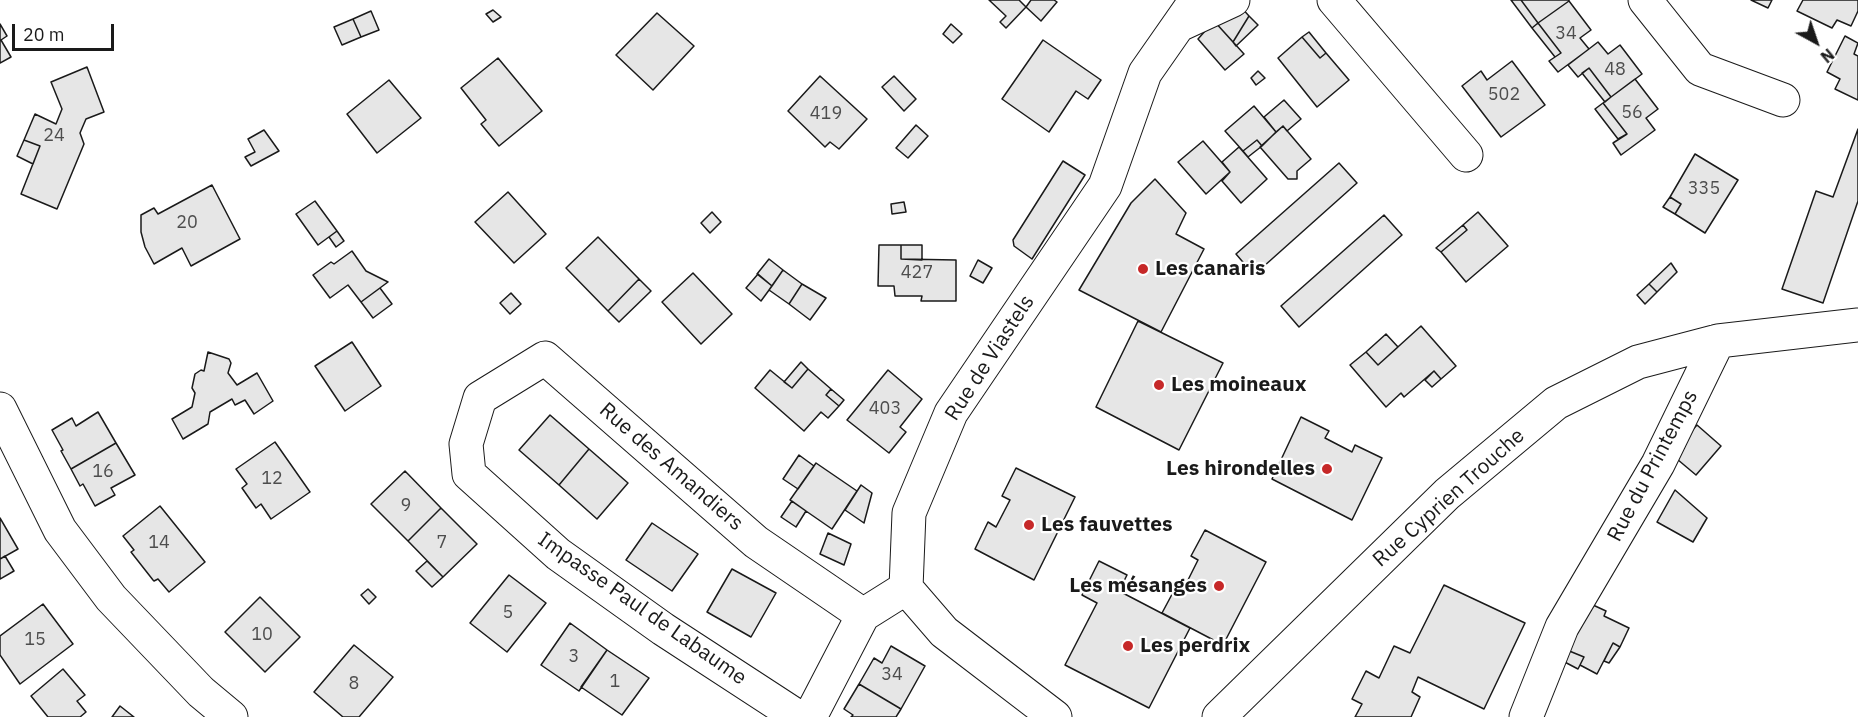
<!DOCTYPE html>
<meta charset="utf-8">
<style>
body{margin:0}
#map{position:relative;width:1858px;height:717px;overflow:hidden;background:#fff;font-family:"IBM Plex Sans",sans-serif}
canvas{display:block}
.north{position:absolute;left:1786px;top:12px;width:60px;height:60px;-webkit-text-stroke:4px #fff;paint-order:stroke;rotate:140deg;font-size:16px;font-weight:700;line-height:24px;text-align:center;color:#1a1a1a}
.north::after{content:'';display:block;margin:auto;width:21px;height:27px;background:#1a1a1a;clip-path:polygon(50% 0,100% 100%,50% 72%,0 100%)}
.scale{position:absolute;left:12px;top:24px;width:102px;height:27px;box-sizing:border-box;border:3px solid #1a1a1a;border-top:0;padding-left:8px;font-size:18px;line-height:21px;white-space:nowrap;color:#1a1a1a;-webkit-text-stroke:4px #fff;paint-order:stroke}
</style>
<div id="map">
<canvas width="1858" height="717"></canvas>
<div class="north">N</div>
<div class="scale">20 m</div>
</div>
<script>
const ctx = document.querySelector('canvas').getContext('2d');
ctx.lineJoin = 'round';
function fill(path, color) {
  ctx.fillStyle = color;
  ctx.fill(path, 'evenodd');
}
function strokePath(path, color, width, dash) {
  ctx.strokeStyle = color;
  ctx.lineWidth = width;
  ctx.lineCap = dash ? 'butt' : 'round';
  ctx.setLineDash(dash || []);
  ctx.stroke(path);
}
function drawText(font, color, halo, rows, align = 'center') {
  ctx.font = font + ' "IBM Plex Sans",sans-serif';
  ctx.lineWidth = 4.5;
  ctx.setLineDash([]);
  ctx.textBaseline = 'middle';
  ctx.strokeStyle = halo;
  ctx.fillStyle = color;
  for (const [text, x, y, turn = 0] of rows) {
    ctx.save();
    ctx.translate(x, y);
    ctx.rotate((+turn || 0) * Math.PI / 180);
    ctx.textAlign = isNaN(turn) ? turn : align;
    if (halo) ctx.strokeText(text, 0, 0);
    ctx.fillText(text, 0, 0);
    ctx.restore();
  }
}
const building = new Path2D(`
 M989,0H1019L1026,7L1006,28L1000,22L1006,16Z
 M1031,0H1054L1057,2L1041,21L1026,7Z
 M1511,0H1521L1538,23L1532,28Z
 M1521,0H1569V1L1538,23Z
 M1751,0H1772L1768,8Z
 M1803,0H1858V11L1851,26L1837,20L1832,28L1797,11Z
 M1569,1L1591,30L1580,38L1589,49L1558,72L1549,61L1561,53L1538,23Z
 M1240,6L1249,16L1233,42L1214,21Z
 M493,10L501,17L493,22L486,14Z
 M371,11L379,30L361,37L353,19Z
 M657,13L694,46L653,90L616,55Z
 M1249,16L1258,25L1236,46L1233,42Z
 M353,19L361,37L342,45L334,27Z
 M1214,21L1244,54L1225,70L1198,39Z
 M1538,23L1561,53L1555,57L1532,28Z
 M0,24L7,36L1,40L11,57L0,63Z
 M951,24L962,34L953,43L943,34Z
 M1309,32L1326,53L1320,58L1302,37Z
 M1845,36L1858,43L1854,54L1858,56V100L1835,89L1840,79L1827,72Z
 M1302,37L1320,58L1326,53L1349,80L1317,107L1278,58Z
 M1043,40L1101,80L1088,99L1076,91L1049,132L1002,99Z
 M1598,42L1608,54L1620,45L1642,74L1611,97L1589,68L1578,77L1568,65Z
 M498,58L542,111L499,146L481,124L486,120L461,88Z
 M1512,61L1545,105L1501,137L1462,86L1481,71L1487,80Z
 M87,67L104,112L86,119L80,133L84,144L57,209L21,194L40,146L24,140L35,114L56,124L62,109L51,82Z
 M1589,68L1611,97L1605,102L1582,73Z
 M1258,71L1265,78L1256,85L1251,78Z
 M820,76L867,119L839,149L830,142L825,147L788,111Z
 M894,76L916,99L904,111L882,87Z
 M1635,79L1658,109L1646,118L1655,130L1621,155L1613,143L1627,134L1603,103Z
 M389,80L421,118L377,153L347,114Z
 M1284,100L1301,119L1287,131L1283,126L1276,132L1264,117Z
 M1603,103L1627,134L1618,139L1595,109Z
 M1254,106L1276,132L1262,146L1257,140L1243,151L1225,131Z
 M916,125L928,136L908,158L896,148Z
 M1283,126L1311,159L1297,171V179H1288L1260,147Z
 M1858,129V201L1823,303L1782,289L1816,191L1833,197Z
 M264,130L279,151L251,166L245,157L255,152L248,139Z
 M24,140L40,146L33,164L17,156Z
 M1257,140L1262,146L1248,157L1243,151Z
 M1203,141L1230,172L1206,194L1178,162Z
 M1239,147L1267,179L1241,203L1222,181L1230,172L1222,162Z
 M1695,154L1738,180L1705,233L1675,214L1681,204L1670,197Z
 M1063,161L1085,175L1032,259L1014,246L1013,240Z
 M1339,163L1357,183L1254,275L1236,254Z
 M1155,179L1186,213L1176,234L1204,249L1161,332L1079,290L1131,203Z
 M212,185L240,239L191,266L182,248L154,264L145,247L141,232V215L154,208L158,214Z
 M508,192L546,234L514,263L475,222Z
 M1670,197L1681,204L1675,214L1663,207Z
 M315,201L337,231L318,245L296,214Z
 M904,202L906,212L892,214L891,204Z
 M712,212L721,222L710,233L701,223Z
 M1478,212L1508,246L1466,282L1441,252L1467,230L1463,225Z
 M1384,215L1402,235L1299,327L1281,306Z
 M1463,225L1467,230L1441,252L1436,248Z
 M337,231L344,241L336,247L329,237Z
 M598,237L639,279L608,311L566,268Z
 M879,245H901V259L956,260V301H921L922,296H895L894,286H878Z
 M901,245H922V260L901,259Z
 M352,251L366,271L388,282L361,302L348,285L330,298L313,275L331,262L334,264Z
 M769,259L783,270L772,286L757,274Z
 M978,260L992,268L983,283L970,276Z
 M1671,263L1677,272L1657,292L1649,284Z
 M783,270L802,284L789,304L769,290Z
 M693,273L732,314L701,344L662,302Z
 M758,274L772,286L761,301L746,288Z
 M639,279L651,291L619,322L608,311Z
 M802,284L826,298L810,320L789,304Z
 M1649,284L1657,292L1645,304L1637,295Z
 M380,288L392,304L373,318L361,302Z
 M511,293L521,304L510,314L500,303Z
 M1138,321L1223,363L1179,450L1096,407Z
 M1421,326L1456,366L1441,379L1434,371L1404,397L1401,393L1386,407L1350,365L1366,352L1378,365Z
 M1386,334L1398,347L1378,365L1366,352Z
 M352,342L381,386L345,411L315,366Z
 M208,352L229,359L231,363L228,373L237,385L257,373L273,401L254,414L245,400L235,405L232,399L210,412L208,424L183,439L172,419L192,407L195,393L192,388L195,374L201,370L204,371Z
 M801,362L808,369L792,388L784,382Z
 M808,369L831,389L826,395L839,406L828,418L821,412L804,431L755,388L770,370L792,388Z
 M888,370L922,399L900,427L906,432L889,453L847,420Z
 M1434,371L1441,379L1432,387L1425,380Z
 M831,389L844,400L839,406L826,395Z
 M98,412L116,443L71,469L61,451L63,450L52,430L72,418L76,426Z
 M550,415L589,449L559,485L519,450Z
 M1301,417L1329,431L1325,438L1352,452L1355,445L1382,458L1352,520L1272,479Z
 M1697,425L1721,446L1696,475L1671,454Z
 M275,442L310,492L271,519L261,504L256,508L242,488L247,484L236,469Z
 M116,443L135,475L111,488L115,495L95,506L83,484L80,486L71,469Z
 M589,449L628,483L597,519L559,485Z
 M799,455L814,466L798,489L783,479Z
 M816,463L857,491L832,529L790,500Z
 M1016,468L1075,497L1034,580L975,549L988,522L996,527L1010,500L1002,496Z
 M405,471L441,508L408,541L371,504Z
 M861,485L872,493L864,523L845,510Z
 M1675,490L1707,518L1693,542L1657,522Z
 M792,501L806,511L796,527L781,517Z
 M160,506L205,562L169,592L158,579L154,581L153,580L131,552L134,550L123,536Z
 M441,508L477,544L443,577L408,541Z
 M0,518L18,549L0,559Z
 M652,523L698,554L672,591L626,560Z
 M1205,530L1266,562L1223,645L1162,613L1177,585L1184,588L1198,560L1191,556Z
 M828,533L851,544L844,565L820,554Z
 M5,556L14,571L0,579V559Z
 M427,561L443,577L432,587L416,571Z
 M1099,561L1127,575L1119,591L1190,628L1149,708L1065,665L1097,603L1082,595Z
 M732,569L776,593L751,637L707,612Z
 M509,575L546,603L507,652L470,623Z
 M1444,585L1525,623L1484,709L1418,677L1412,692L1420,697L1411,717H1355L1362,704L1352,699L1366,671L1379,678L1394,646L1410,653Z
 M368,589L376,597L369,604L361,595Z
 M260,597L300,637L265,672L225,632Z
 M1580,599L1606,611L1604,616L1629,628L1620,647L1613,643L1597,674L1580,665L1584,657L1562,648Z
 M43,604L73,644L20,684L0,655V636Z
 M570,623L607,650L579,691L541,665Z
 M1613,643L1620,647L1609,663L1604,661Z
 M354,645L393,677L359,717H343L314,692Z
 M891,646L925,666L901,709L859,684L874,658L882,663Z
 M1562,648L1584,657L1578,669L1557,658Z
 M607,650L649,678L622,715L581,687Z
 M63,669L85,695L77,701L86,712L80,717H48L31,696Z
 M859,684L901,709L896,717H851L853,715L844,709Z
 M120,706L134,717H112Z`);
const minor = new Path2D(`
 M1334,0L1466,155
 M1645,0L1700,69L1783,100
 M1179,25L1233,0
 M0,409L60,530L111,598L201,692L231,717
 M906,588L944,632L1055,717
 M798,717L663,629L558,554L469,474L466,444L480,398L545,358L756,542L863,615
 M810,717L863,615L906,588L909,513L951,413L1105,186L1145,73L1196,0
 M1219,717L1447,494L1556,403L1638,362L1718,341
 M1526,717L1562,627L1658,464L1718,341L1858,325`);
const markers = [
 [1143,269,6,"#c62828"],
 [1159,385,6,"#c62828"],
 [1327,469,6,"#c62828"],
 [1029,525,6,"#c62828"],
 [1219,586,6,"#c62828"],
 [1128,646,6,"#c62828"]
];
const numberNames = [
 ["34",1566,34],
 ["48",1615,70],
 ["502",1504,95],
 ["56",1632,113],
 ["419",826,114],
 ["24",54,136],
 ["335",1704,189],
 ["20",187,223],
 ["427",917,273],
 ["403",885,409],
 ["16",103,472],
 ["12",272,479],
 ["9",406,506],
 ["14",159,543],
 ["7",442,543],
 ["5",508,613],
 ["10",262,635],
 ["15",35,640],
 ["3",574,657],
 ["34",892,675],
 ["1",615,682],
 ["8",354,684]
];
const poiNames = [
 ["Les canaris",1155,269],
 ["Les moineaux",1171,385],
 ["Les hirondelles",1315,469,"right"],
 ["Les fauvettes",1041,525],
 ["Les mésanges",1207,586,"right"],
 ["Les perdrix",1140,646]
];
const streetNames = [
 ["Rue de Viastels",990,358,-57],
 ["Rue du Printemps",1653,466,-62],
 ["Rue des Amandiers",671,467,41],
 ["Rue Cyprien Trouche",1449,498,-42],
 ["Impasse Paul de Labaume",642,609,35]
];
fill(building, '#e6e6e6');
strokePath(building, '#1a1a1a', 1.5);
strokePath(minor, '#1a1a1a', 35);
strokePath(minor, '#fff', 33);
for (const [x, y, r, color] of markers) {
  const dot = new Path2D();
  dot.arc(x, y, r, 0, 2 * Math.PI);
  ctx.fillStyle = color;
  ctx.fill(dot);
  strokePath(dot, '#fff', 2);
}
drawText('18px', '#4d4d4d', null, numberNames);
drawText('bold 21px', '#1a1a1a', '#fff', poiNames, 'left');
drawText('21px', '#1a1a1a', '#fff', streetNames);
</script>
